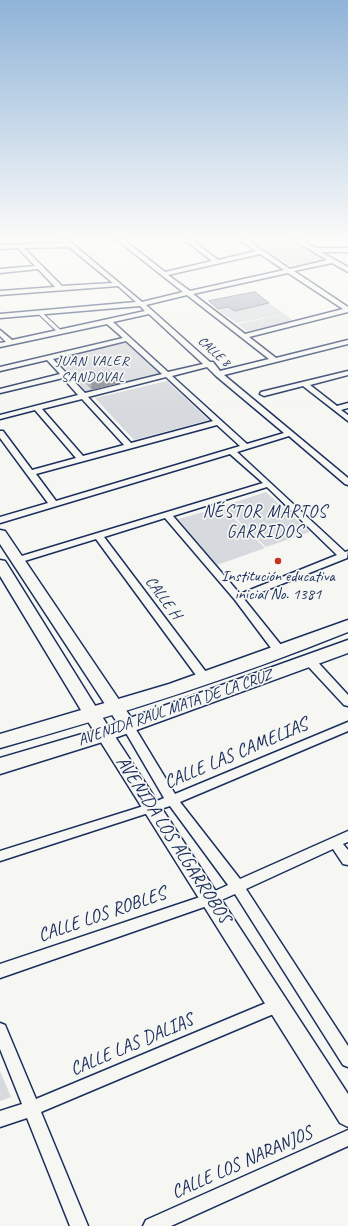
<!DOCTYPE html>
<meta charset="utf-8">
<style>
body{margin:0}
canvas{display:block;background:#f6f6f2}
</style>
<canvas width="348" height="1226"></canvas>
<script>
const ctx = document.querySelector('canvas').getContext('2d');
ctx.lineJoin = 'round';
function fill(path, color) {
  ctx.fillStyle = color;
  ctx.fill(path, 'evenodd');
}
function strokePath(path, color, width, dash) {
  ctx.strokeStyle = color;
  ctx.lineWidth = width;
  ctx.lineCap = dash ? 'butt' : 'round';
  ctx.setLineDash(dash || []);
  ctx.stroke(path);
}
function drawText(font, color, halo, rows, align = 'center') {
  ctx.font = font + ' Caveat,sans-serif';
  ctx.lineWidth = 3.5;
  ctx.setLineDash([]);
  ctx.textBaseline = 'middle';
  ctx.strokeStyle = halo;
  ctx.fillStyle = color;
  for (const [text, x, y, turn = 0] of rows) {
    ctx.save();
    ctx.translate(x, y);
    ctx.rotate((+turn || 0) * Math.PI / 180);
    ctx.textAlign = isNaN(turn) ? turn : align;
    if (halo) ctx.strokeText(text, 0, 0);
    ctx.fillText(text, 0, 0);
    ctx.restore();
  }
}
const green = new Path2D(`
 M251,240H293L326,260L293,267Z
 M269,303L284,314L237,323L218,310L228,308L235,311Z
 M285,314L293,321L247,331L238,324Z
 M126,342L162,375L88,393L55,358Z
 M167,381L209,420L134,440L95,398Z
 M266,492L310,532L266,547L223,506Z
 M222,507L265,548L217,565L178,519Z
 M0,1071L11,1097L0,1101Z`);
const water = new Path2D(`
 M255,292L269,303L235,311L228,307L218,309L209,301Z`);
const lane = new Path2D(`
 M40,313L60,332`);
const street = new Path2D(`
 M61,240H68L142,302L183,292L117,240H124L165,272L212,261L185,240H192L218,260L256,251L240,240H247L290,269L327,260L294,240H302L315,248H348V252H321L348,267V272L332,263L294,271L348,307V312L249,337L276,358L348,340V344L224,375L348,478V485L345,484L289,436L237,452L345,552L348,551L347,558L244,599L285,650L286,653L285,656H277L235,600L165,518L104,537L209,676L210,679L209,682H201L96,539L18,563L13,560L15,558L263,483L230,454L0,523V517L48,503L0,438V431H3L32,470L76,458L35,410L0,419V415L78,395L63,378L0,393V389L60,374L47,360L0,371V367L123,338L107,324L0,347V343L6,342L0,336V330L12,340L145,311L140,306L0,318V314L136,302L118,286L0,295V291L55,287L38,269L0,273V269L35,266L18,248L0,249V245L65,243ZM69,247L113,283L62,286L24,248ZM260,254L284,270L190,291L168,275ZM288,273L343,309L245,334L193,294ZM187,295L269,359L220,371L213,362H210L146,305ZM149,314L203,364L168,372L113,322ZM126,341L162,374L85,393L53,359ZM207,367L216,376L284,433L247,444L172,376ZM166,377L213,421L131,443L88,397ZM82,399L124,445L83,456L42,409ZM217,425L240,446L56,501L36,474ZM267,487L337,555L240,594L173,516Z
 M348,371V375L310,385L337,406L348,403V408L341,410L348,415V421L303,386L264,396L260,394L261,392Z
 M309,656L313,657L348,695V706L344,705L305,663L304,660Z
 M128,722L132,723L175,794L348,722V731L180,802L240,879L348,831V842L343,844L348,850V865L343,864L333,849L246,889L348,1046V1067L343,1065L235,894L210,905L0,978V964L206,895L228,885L170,806L0,861V851L150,804L164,798L122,726L124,723Z
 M278,998L283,1000L285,1005L283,1010L41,1112L88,1226H70L27,1118L0,1127V1111L22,1104L0,1049V1023L5,1025L36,1099Z
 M348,1130V1146L171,1226H143L146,1220Z`);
const secondary = new Path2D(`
 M0,530L5,531L134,722L136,726L134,730L128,732L122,730L0,544Z
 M0,560L5,561L7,564L99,712L348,1094V1127L340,1123L87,720L0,576Z`);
const primary = new Path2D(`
 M348,620V632C234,678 118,715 0,748V734L169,684Z
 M348,640V653L112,739L0,774V758L99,729Z`);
const wall = new Path2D(`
 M85,377L116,384L92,390L86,384Z`);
const shadedWall = new Path2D(`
 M116,377V384L92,390L91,383Z`);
const building = new Path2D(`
 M109,371L116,377L91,383L85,377Z`);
const markers = [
 [278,561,4,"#c8321e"]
];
const farStreetnames = [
 ["CALLE 8",214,352,42]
];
const farNeighbourhoodnames = [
 ["JUAN VALER",93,361],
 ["SANDOVAL",93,377]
];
const poiNames = [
 ["Institución educativa",278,577],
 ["inicial No. 1381",278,595]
];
const streetNames = [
 ["CALLE H",163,598,53],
 ["AVENIDA RAÚL MATA DE LA CRUZ",175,708,-19]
];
const neighbourhoodNames = [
 ["NÉSTOR MARTOS",265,513],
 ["GARRIDOS",265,533]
];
const nearStreetnames = [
 ["CALLE LAS CAMELIAS",236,754,-23],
 ["AVENIDA LOS ALGARROBOS",173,840,57],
 ["CALLE LOS ROBLES",102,915,-19],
 ["CALLE LAS DALIAS",132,1045,-23],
 ["CALLE LOS NARANJOS",242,1163,-24]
];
fill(green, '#d6d9dd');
fill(water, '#abb2c0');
strokePath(water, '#717e99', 1);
strokePath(lane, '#1b2f5e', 5.5);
strokePath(street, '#1b2f5e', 3);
strokePath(secondary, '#1b2f5e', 3);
strokePath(primary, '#1b2f5e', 3);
strokePath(lane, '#f6f6f2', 3.5);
fill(street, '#f6f6f2');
fill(secondary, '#f6f6f2');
fill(primary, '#f6f6f2');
fill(wall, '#a5a9b0');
fill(shadedWall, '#868990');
fill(building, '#c0c4cd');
strokePath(building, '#868990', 1);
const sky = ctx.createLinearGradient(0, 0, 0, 412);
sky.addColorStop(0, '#8fb3d8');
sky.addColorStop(0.58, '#fbfbf9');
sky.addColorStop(1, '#fbfbf900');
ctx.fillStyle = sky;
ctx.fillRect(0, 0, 348, 412);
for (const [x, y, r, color] of markers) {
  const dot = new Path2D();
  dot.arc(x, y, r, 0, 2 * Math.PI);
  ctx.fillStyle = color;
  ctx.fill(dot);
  strokePath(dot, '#f6f6f2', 1.5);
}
drawText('13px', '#1b2f5e', '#f6f6f2', farStreetnames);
ctx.letterSpacing = '1px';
drawText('14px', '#1b2f5e', '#f6f6f2', farNeighbourhoodnames);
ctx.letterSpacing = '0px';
drawText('16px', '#1b2f5e', '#f6f6f2', poiNames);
drawText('16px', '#1b2f5e', '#f6f6f2', streetNames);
ctx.letterSpacing = '1px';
drawText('17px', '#1b2f5e', '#f6f6f2', neighbourhoodNames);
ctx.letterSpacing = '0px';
drawText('19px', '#1b2f5e', '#f6f6f2', nearStreetnames);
</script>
